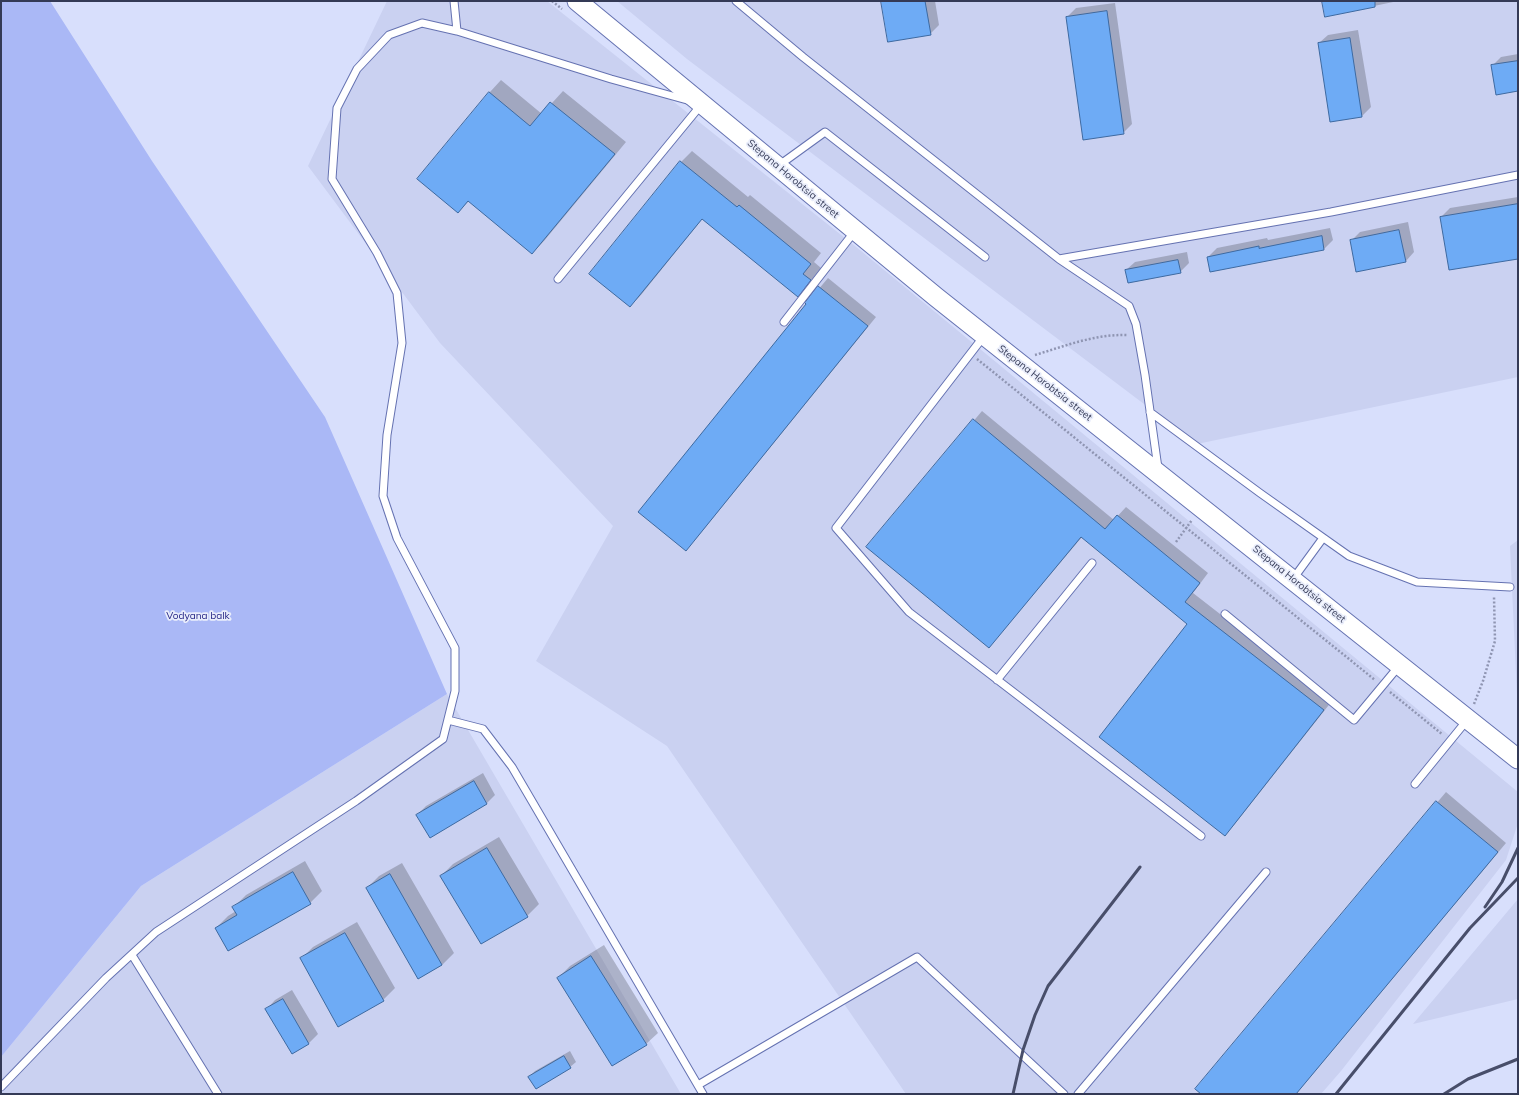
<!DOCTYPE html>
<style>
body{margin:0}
#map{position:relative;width:1519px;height:1095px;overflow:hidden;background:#d8dffc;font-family:Mulish,sans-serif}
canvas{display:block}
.frame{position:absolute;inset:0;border:2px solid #343a56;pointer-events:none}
</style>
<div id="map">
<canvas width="1519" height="1095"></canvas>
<div class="frame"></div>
</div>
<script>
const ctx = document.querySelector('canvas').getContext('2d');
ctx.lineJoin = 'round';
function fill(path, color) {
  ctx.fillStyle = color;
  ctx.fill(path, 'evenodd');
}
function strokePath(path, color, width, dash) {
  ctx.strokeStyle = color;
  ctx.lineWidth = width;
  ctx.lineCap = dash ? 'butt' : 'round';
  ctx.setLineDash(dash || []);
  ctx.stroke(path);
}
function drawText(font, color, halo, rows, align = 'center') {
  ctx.font = font + ' Mulish,sans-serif';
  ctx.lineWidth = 3.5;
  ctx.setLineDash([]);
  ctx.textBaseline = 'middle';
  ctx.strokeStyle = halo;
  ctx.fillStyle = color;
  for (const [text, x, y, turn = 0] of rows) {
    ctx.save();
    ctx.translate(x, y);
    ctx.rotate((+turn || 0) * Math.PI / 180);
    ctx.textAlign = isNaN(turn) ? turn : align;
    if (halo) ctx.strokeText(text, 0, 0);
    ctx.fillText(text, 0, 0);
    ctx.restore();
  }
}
const built = new Path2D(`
 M387,1H547L855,246L1518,792V823L1506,860L1341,1071L1321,1094H906L667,746L536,661L613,526L440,343L308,166Z
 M617,1H1518V377L1197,444L687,59Z
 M1518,540V716L1510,546Z
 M447,694L681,1094H1V1057L141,886Z
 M1518,899V999L1413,1024Z`);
const green = new Path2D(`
 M1,1H50L152,161L325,417L447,694L141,886L1,1057Z`);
const shadow = new Path2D(`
 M882,1H935L939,25L930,34Z
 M1323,1H1398L1326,16Z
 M1115,3L1132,124L1123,133L1067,17L1076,8Z
 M1358,30L1371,107L1362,116L1319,43L1328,35Z
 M1518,54V90L1492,66L1501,57Z
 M501,80L542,114L563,91L626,142L544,241L532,253L469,201L458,211L418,179L490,92Z
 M692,151L748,197L750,195L821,253L814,262L821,268L808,284L797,295L703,218L641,295L630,306L681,162Z
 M1518,197V258L1441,217L1450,208Z
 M1408,222L1414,252L1406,261L1351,241L1360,232Z
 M1330,228L1333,240L1324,249L1211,271L1208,257L1217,248L1267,238L1268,240Z
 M1187,252L1189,263L1180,272L1126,270L1135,262Z
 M828,278L876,317L695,540L808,304L807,303Z
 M982,411L1114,520L1126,507L1208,573L1193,593L1332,701L1234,825L1225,834L1189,623L1082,537L989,647L868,546Z
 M483,773L495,795L487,803L417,815L426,806Z
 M1446,792L1506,843L1296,1094H1203L1196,1089Z
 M499,837L539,904L527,916L441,876L453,864Z
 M305,861L322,891L310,903L216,928L228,916L236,911L234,907L246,895Z
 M402,863L454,953L442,965L419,978L367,888L379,876Z
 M357,922L395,988L383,1000L301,959L313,947Z
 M604,945L658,1033L646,1044L558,978L570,966Z
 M292,990L318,1034L309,1043L292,1053L267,1009L275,1000Z
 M570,1051L576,1062L570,1067L529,1077L535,1071Z`);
const building = new Path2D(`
 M881,1H925L931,35L888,42Z
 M1322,1H1375V7L1325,17Z
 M1107,11L1124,134L1083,140L1066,17Z
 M1350,38L1362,117L1330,122L1318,43Z
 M1518,61V91L1496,95L1491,65Z
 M489,92L530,126L550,102L615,154L532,254L468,201L458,213L417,179Z
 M680,161L737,207L739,205L811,264L803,274L811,280L798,297L702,219L630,307L589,274Z
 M1518,204V259L1449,270L1440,217Z
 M1399,230L1406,262L1356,272L1350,240Z
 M1322,236L1324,250L1210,272L1207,257L1259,246V248Z
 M1178,260L1181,273L1128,283L1125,270Z
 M818,286L868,326L686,551L638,512L806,304L805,303Z
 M973,419L1105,529L1117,515L1200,583L1185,602L1324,710L1225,836L1099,737L1187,624L1081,537L989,648L866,547Z
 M474,781L487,804L430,838L416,815Z
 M1436,801L1498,852L1296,1094H1201L1195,1089Z
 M487,848L528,917L481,944L440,876Z
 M293,872L311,904L228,951L215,928L237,915L232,907Z
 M390,874L442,965L418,979L366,888Z
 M345,933L384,1001L338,1027L300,958Z
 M591,956L647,1045L612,1066L557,978Z
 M283,999L309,1044L292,1054L265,1009Z
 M564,1056L571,1068L536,1089L528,1077Z`);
const path = new Path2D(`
 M552,1L562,9
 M1035,355C1065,346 1095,334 1127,335
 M977,359L1375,680
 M1176,542L1192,520
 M1390,692L1442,734
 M1474,704L1483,681L1495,641L1494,596`);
const service = new Path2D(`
 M736,1L803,57L1059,259L1331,212L1518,175
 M457,31L611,79L687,100
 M778,166L825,132L985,257
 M1059,259L1129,306L1136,324L1145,375L1158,468
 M558,279L701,105
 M784,322L855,231
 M984,336L836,528L909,612L1201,836
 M1150,412L1260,493L1349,556L1417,582L1510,587
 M1293,579L1323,538
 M1225,614L1354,720L1399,666
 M997,680L1092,563
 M448,720L483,729L512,767L703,1094
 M1415,784L1468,719
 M132,955L218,1094
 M698,1085L917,957L1064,1094
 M1,1087L106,978L156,932L356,801L443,739L455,691V648L397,538L383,496L387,435L402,343L397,293L377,253L332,179L337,108L357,69L389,35L422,23L457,31L454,1
 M1078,1094L1266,872`);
const secondary = new Path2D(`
 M577,1L936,297L1518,759`);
const rail = new Path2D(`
 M1485,907L1502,882L1518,848
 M1013,1094L1023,1050L1035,1015L1048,986L1140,867
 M1336,1094L1470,928L1518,878
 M1444,1094L1468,1079L1518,1059`);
const streetNames = [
 ["Stepana Horobtsia street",793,179,40],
 ["Stepana Horobtsia street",1045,383,38],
 ["Stepana Horobtsia street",1299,584,39]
];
const parkNames = [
 ["Vodyana balk",198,616]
];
fill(built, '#cad1f1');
fill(green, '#aab8f6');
fill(shadow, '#0003');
fill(building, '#6eabf5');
strokePath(building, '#3e6aa1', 1);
strokePath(service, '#6572b1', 9);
strokePath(secondary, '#6572b1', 21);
strokePath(path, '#8f95b2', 2.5, [2, 2]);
strokePath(service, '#fff', 7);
strokePath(secondary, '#fff', 19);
strokePath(rail, '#484e6a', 3);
drawText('10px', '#343a56', '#e9edfb', streetNames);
drawText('10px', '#242485', '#e9edfb', parkNames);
</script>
